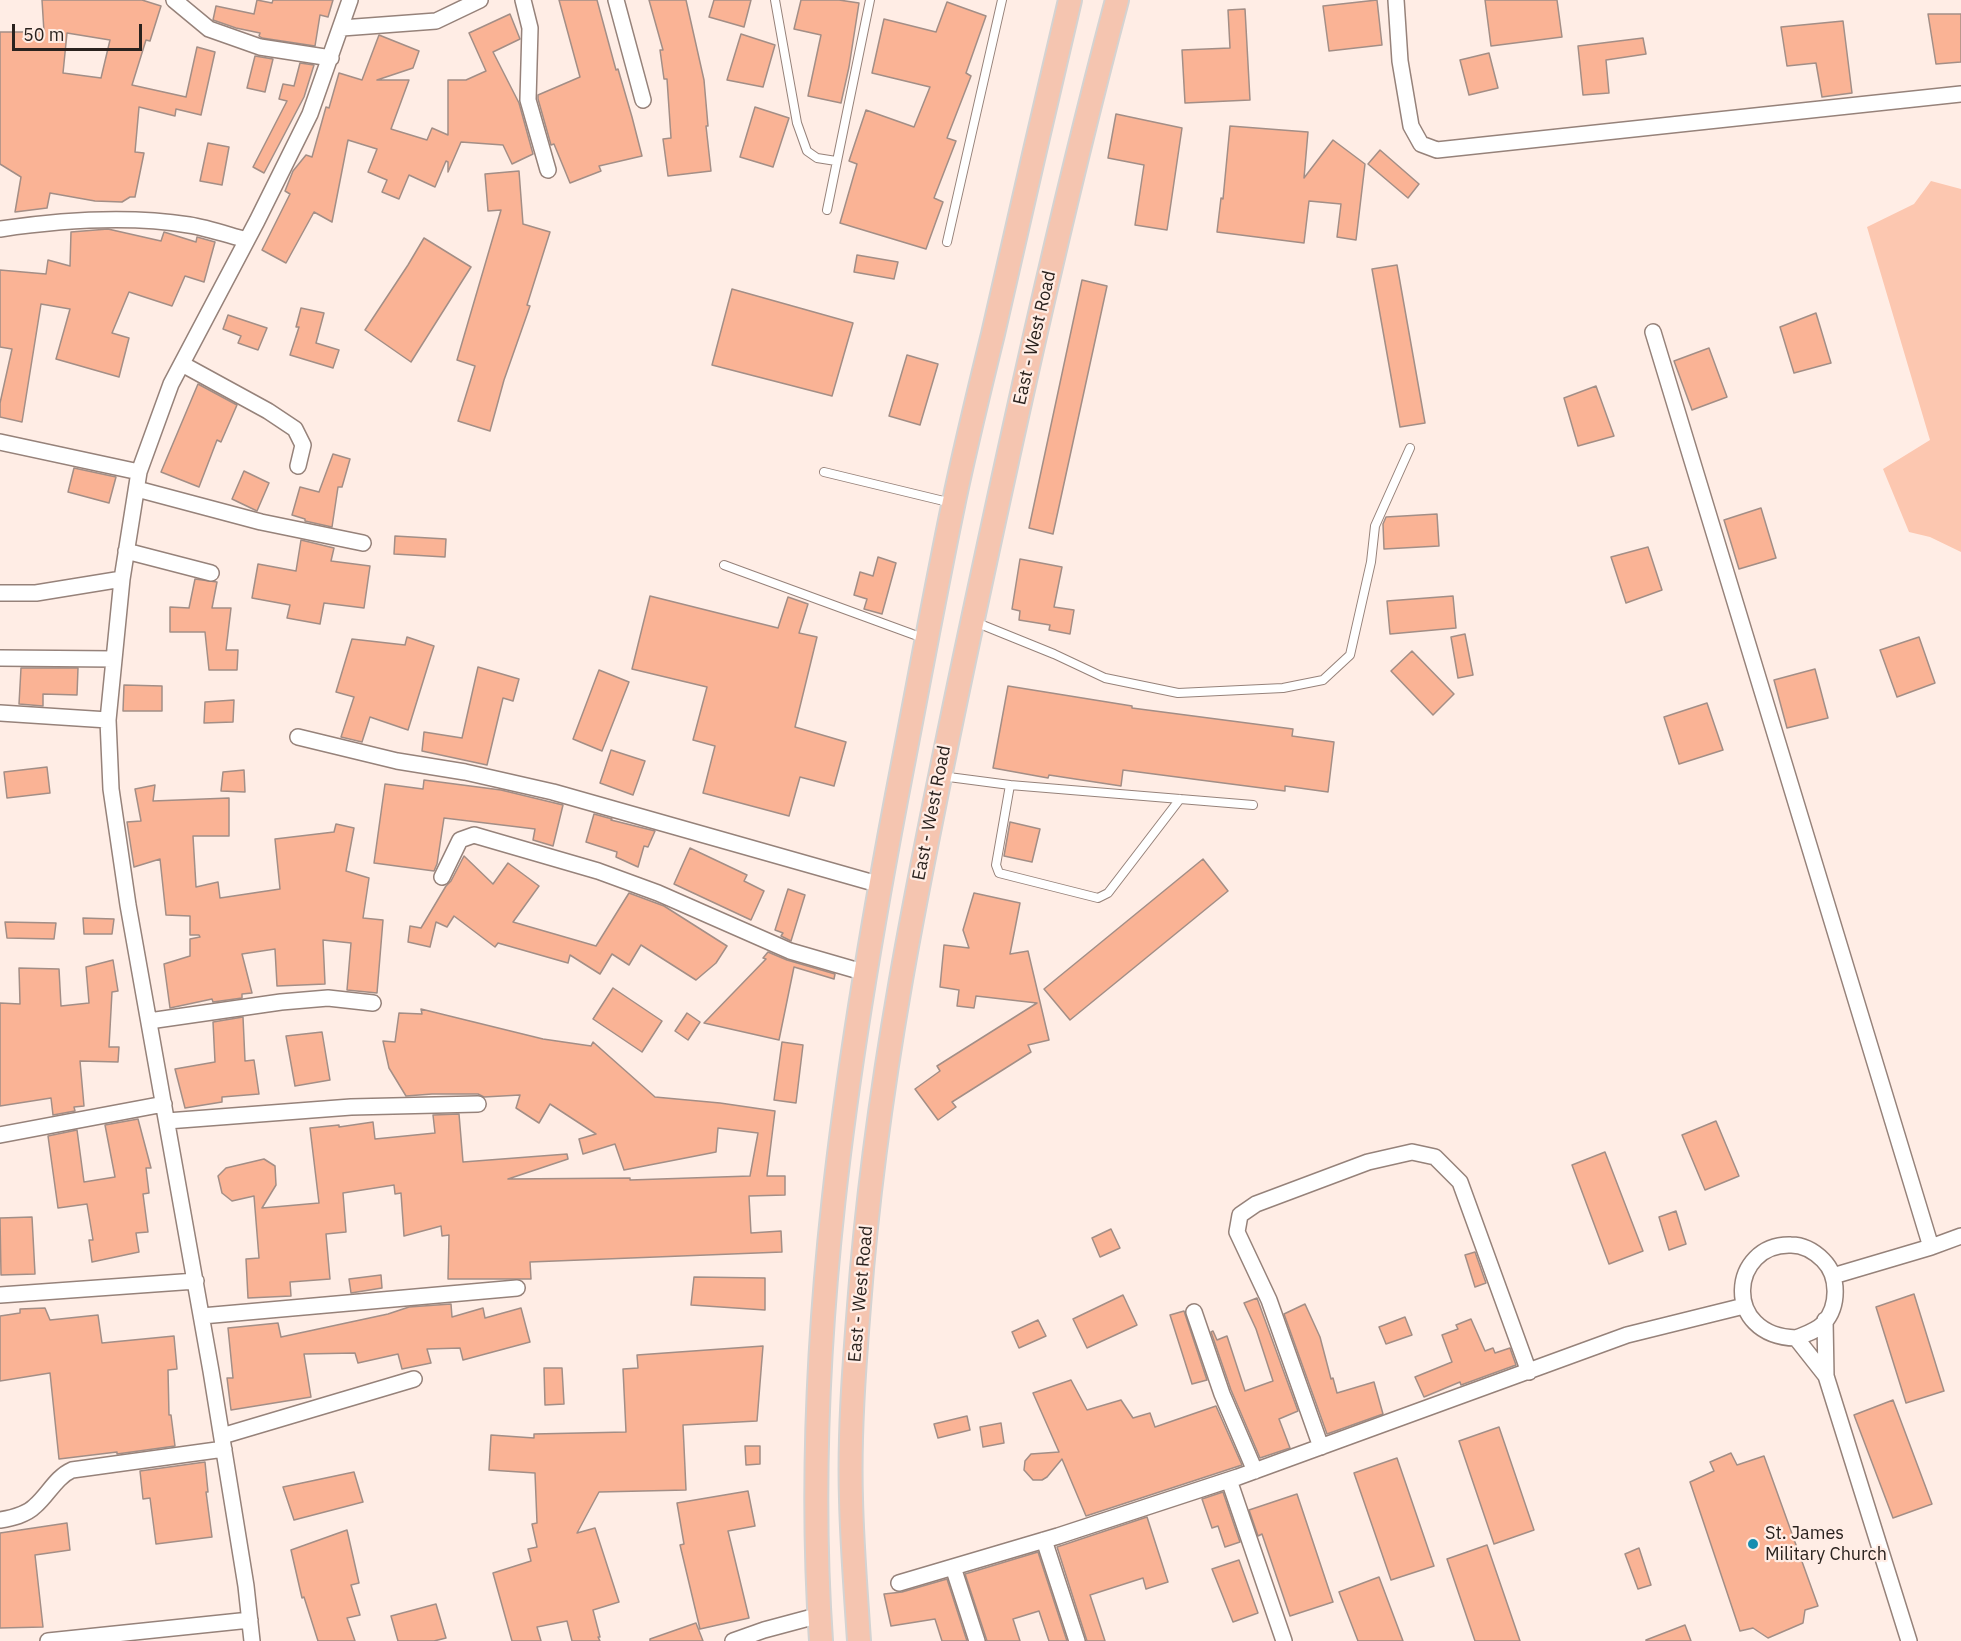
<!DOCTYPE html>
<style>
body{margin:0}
#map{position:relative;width:1961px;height:1641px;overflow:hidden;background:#ffede5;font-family:"IBM Plex Sans",sans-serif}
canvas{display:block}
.scale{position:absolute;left:12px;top:24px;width:130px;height:27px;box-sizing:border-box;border:3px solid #2a221e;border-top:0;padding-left:8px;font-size:18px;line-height:21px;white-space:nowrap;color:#2a221e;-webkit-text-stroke:4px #ffede5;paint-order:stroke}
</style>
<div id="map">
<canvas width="1961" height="1641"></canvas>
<div class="scale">50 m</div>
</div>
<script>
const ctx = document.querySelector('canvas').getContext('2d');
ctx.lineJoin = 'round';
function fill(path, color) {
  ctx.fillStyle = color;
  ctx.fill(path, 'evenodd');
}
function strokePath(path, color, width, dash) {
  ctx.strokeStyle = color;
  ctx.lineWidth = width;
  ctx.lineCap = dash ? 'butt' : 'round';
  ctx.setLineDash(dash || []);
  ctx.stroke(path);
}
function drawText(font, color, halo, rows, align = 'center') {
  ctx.font = font + ' "IBM Plex Sans",sans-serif';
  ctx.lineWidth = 4.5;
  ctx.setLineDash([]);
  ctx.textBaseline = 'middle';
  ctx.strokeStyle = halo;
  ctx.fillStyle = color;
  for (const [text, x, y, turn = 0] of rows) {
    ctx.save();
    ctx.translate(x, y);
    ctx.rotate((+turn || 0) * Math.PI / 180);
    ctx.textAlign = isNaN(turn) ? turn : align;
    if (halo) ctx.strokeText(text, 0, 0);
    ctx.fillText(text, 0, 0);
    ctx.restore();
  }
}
const green = new Path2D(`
 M1931,181L1961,189V552L1930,537L1909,532L1883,469L1930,440L1867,227L1914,204Z`);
const building = new Path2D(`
 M42,0H142L161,6L150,41L146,40L132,85L186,97L197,47L215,52L201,115L176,109L175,116L139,107L135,152L144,153L135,197H130L122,202L95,201L50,193L47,208L15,212L21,177L0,164V32H44ZM67,33L110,40L101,78L63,73Z
 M257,0L272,3L273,0H333L328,17L320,15L315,46L262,38L259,36L260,33L236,28L213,20L216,6L254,14Z
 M559,0H597L616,70L618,69L632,117L642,156L599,166L601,171L570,183L554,144L551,145L538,99V95L580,77Z
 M649,0H686L704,80L708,126H706L711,171L668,176L663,139L671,138L667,79H664L660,50H663Z
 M714,0H751L744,27L709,17Z
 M801,0H839L859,3L849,67L841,103L808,96L821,35L794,29Z
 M1377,0L1382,45L1329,51L1323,6Z
 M1485,0H1557L1562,37L1491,46Z
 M947,2L986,16L966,73L971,76L947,138L956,141L934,198L943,202L926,249L840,223L857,164L849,161L866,110L914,127L930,87L872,73L884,19L936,32Z
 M1245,9L1250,100L1185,103L1182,50L1230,48L1228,10Z
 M510,14L520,39L493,52L519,103L533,154L512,164L503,145L461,142L448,172V162L446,161L435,187L409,175L399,199L382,192L387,180L368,172L377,149L348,140L332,222L314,212L286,263L262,250L290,194L285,191L293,171L306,155L312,157L326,107L329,108L339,73L362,80L379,35L419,51L413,68L377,80H409L391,129L427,140L432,128L448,135V80H466L486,71L469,33Z
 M1928,14H1961V62L1936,64Z
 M1843,21L1852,93L1822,97L1816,63L1787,66L1781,27Z
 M741,34L775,45L763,87L727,80Z
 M1643,38L1646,54L1606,60L1609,93L1583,95L1578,46Z
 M1489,53L1498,88L1469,95L1460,60Z
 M255,56L273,59L265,92L247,88Z
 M300,63L314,65L304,97L264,173L253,167L287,101L279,99L283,84L294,86Z
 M755,107L789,118L773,167L740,157Z
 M1116,114L1182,128L1167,230L1135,225L1144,165L1108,158Z
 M1230,126L1308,132L1304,178L1333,140L1365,164L1356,240L1337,237L1341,204L1309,201L1304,243L1217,232L1221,198L1223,199Z
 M208,143L229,147L222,185L200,181Z
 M1380,150L1419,184L1408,198L1368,164Z
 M519,171L523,224L550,232L527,305L530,306L504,380L490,431L458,421L475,366L457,360L501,210L488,211L485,174Z
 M108,229L161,241L164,232L196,242L197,237L215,242L204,282L185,276L172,306L129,292L112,333L129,338L119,377L56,359L70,309L41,304L22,422L0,417V403L12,349L0,347V270L46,274L48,260L70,266L71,232Z
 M424,238L471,267L411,362L365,330L408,265Z
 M857,255L898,262L894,279L854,272Z
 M1397,265L1425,423L1400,427L1372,269Z
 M1082,280L1107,286L1053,534L1029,528Z
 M732,289L853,323L832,396L712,365Z
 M301,308L324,313L316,343L339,350L333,368L290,355L299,327H296Z
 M1816,313L1831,363L1794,373L1780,327Z
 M228,315L267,328L258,350L238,343L241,336L223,329Z
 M1709,348L1727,397L1692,410L1674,361Z
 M907,355L938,364L920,425L889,416Z
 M198,384L237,405L221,442L217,440L199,487L161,472Z
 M1596,386L1614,436L1578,446L1564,398Z
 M333,454L350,459L342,487H338L332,527L305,521V519L292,515L300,487L319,492Z
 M74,468L116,477L109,503L68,492Z
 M244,471L269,483L257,511L232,499Z
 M1761,508L1776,558L1739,569L1724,520Z
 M1437,514L1439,546L1384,549L1383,524L1386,517Z
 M395,536L446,539L445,557L394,554Z
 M301,540L334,548L331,561L370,566L364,608L324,603L320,624L287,618L290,605L252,598L258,564L296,571Z
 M1648,547L1662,590L1626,603L1611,557Z
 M878,557L896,563L882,614L864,609L867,599L854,595L860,572L873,576Z
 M1020,559L1062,567L1054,607L1074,610L1070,634L1049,630L1050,625L1019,620L1020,611L1012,609Z
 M195,579L217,582L212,608H231L226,650H238L237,670H209L205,632H170V607L189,608Z
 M650,596L778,628L788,597L808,604L799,633L817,637L795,727L846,742L834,786L800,777L789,816L703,793L715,746L693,740L707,687L632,669Z
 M1453,596L1456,628L1390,634L1387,601Z
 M1465,634L1473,675L1458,678L1451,637Z
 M407,637L434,646L408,730L370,717L362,742L341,737L354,697L336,692L352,639L405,645Z
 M1919,637L1935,683L1897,697L1880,650Z
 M1412,651L1454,694L1433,715L1391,671Z
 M478,667L519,679L513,701L503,698L487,765L422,751L424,732L462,738Z
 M21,668H78L77,695L43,694V706L19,704Z
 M1815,669L1828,718L1787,728L1774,680Z
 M599,670L629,682L602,751L573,739Z
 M124,685L162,686V711H123Z
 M1008,686L1132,706V708L1293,729L1292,736L1334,742L1328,792L1285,786V791L1123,770L1121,786L1049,775L1048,778L993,768Z
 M234,700L233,722L204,723L205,702Z
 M1707,703L1723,750L1679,764L1664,717Z
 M611,750L645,761L633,795L600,783Z
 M47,767L50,793L7,798L4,772Z
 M244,770L245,792L221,791L223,772Z
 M424,780L501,790L563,805L553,846L533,840L535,829L444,818L437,864L434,871L374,863L385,784L423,789Z
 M155,785L153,801L229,798V836H193L196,887L218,882L220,898L280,889L275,839L334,832L336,824L354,828L346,871L369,878L363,918L383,920L377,993L347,990L351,943L323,940L325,984L277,986L275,949L242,954L252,993L242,994V998L213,1002L212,999L170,1008L164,964L190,956V939L200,937L199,935H190V916L166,915L160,859L134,867L127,822L141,821L135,789Z
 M594,814L612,819L611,820L655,831L648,847L644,846L638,867L616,857L617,852L586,842Z
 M1010,822L1040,829L1032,862L1004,856Z
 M690,848L747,875L744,881L764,891L751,920L674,884Z
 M464,856L493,884L508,863L539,886L513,922L596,946L629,893L664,906L727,946L716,963L696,980L641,945L629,965L612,954L600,974L570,955L568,963L498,943L495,947L454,916L447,927L436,922L430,947L408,942L410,926L421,928L446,886L451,881Z
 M1203,859L1228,891L1070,1020L1044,989Z
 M788,889L805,895L791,941L781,936L783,933L775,930Z
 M974,893L1020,903L1010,954L1028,951L1049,1040L1028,1045L1031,1052L952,1102L956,1107L938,1120L915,1089L940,1071L937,1066L1037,1003L976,996L974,1008L957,1006L959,990L940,987L944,945L969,948L963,930Z
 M83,918L114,919L112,934H84Z
 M5,922L56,923L54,939L7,938Z
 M768,952L787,960L835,974L834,979L794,967L779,1040L704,1023L766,959L763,958Z
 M113,960L118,991L112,992L109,1047H119L118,1062L80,1061L84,1106L74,1107L75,1111L53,1115L51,1098L0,1106V1003L20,1004L19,968L59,969L61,1006L89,1003L86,967Z
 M613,988L662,1021L642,1052L593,1019Z
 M421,1009L543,1039L591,1046L593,1042L655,1097L720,1103L775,1111L767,1176H785V1195L749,1196L751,1233L781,1231L782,1252L530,1262L531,1279H448L449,1235L442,1236L441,1226L404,1236L401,1193L395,1194L394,1185L343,1193L346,1232L326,1234L330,1279L290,1282L291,1296L248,1298L246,1259L259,1258L254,1196L232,1201L222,1193L218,1176L226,1168L264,1159L275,1166L276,1185L262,1208L319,1203L310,1128L339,1125V1127L373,1122L375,1139L435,1133L433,1115L459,1114L463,1162L567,1154L568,1159L508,1179L630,1178V1180L750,1176L758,1133L718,1128L716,1152L624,1170L615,1144L583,1154L579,1139L596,1134L550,1104L539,1123L516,1108L520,1095L484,1097L478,1094H432L406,1096L389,1068L383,1041L395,1042L399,1013L422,1014Z
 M687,1013L700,1022L688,1040L675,1031Z
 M243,1017L245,1061L254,1060L259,1094L222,1097V1102L185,1108L175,1069L215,1062L213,1022Z
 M322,1032L330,1080L295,1086L286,1036Z
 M782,1042L803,1045L796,1103L774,1100Z
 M138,1119L151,1168H146L149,1193L143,1194L148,1232L136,1233L139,1252L92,1262L89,1240H93L87,1204L58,1208L48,1136L77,1130L84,1182L115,1177L105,1125Z
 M1716,1121L1739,1176L1705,1190L1682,1135Z
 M1605,1152L1643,1251L1609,1264L1572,1165Z
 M1676,1211L1686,1244L1669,1250L1659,1217Z
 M32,1217L35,1274L1,1275L0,1218Z
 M1111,1229L1120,1248L1100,1257L1092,1238Z
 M1475,1252L1486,1283L1475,1287L1465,1255Z
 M381,1275L382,1288L351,1293L349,1279Z
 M694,1277L765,1278V1310L691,1305Z
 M1914,1294L1944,1391L1906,1403L1876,1307Z
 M1123,1295L1137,1325L1087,1348L1073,1319Z
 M1257,1298L1298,1411L1279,1419L1290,1448L1260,1458L1231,1390L1211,1332L1213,1331L1217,1340L1227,1336L1245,1391L1273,1381L1256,1329L1244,1303Z
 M451,1304L452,1317L483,1308L485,1318L521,1308L530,1342L463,1360L460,1348L427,1349L431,1363L402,1369L398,1354L358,1363L355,1353L304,1354L311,1397L231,1410L227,1378H233L228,1328L278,1323L281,1337L388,1314L409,1307Z
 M1305,1304L1320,1337L1331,1379L1333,1378L1337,1393L1374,1382L1383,1414L1327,1434L1284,1314Z
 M45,1308L50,1320L98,1315L102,1343L174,1336L177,1369L168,1370L169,1415H171L175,1446L117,1454V1452L59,1459L50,1373L0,1381V1316L20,1313V1309Z
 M1184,1311L1207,1380L1192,1384L1170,1315Z
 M1405,1317L1412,1335L1386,1344L1379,1327Z
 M1471,1319L1485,1351L1493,1348L1495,1353L1510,1348L1516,1365L1461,1385L1460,1382L1424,1397L1415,1377L1452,1362L1442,1335L1458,1329L1456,1325Z
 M1038,1320L1046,1336L1019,1348L1012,1332Z
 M763,1346L757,1421L683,1425L686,1490L599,1492L577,1533L595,1528L619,1602L593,1610L600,1637H598L600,1641H572L567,1621L537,1627L541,1641H512L493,1573L531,1561L528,1549L537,1547L532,1524L537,1523L535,1473L489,1470L491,1435L534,1438V1434L626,1432L623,1369L638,1368L637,1355Z
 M544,1368H562L564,1404L545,1405Z
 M1071,1380L1087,1410L1121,1400L1133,1418L1150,1413L1155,1427L1216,1406L1242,1465L1086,1516L1062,1459L1047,1477L1042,1480H1033L1024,1470L1025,1461L1031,1454L1059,1452L1033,1393Z
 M1893,1400L1932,1504L1893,1518L1854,1415Z
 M967,1416L970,1430L938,1438L934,1424Z
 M1001,1423L1004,1443L983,1447L980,1427Z
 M1499,1427L1534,1530L1494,1544L1459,1441Z
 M745,1446H760V1464L746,1465Z
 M1731,1453L1737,1465L1764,1456L1818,1606L1805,1610L1803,1623L1768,1638L1753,1628L1740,1631L1690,1482L1714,1471L1710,1462Z
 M1397,1458L1434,1566L1391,1580L1354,1473Z
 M205,1462L208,1492H206L212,1537L156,1544L150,1498L143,1499L140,1471Z
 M354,1472L363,1502L294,1520L283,1487Z
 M748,1491L755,1526L728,1531L749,1618L700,1629L680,1545L684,1544L677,1503Z
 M1223,1492L1240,1542L1225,1547L1218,1526L1212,1528L1202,1499Z
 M1297,1494L1333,1602L1290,1616L1262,1534L1258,1536L1249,1510Z
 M1147,1517L1168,1582L1146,1589L1143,1578L1090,1595L1105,1641H1087L1057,1547Z
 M67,1523L70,1550L35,1555L43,1627L0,1628V1533Z
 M347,1530L359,1583L351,1585L360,1615L347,1618L355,1641H318L304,1597L302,1598L291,1550Z
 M1487,1545L1520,1641H1475L1447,1559Z
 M1639,1548L1651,1585L1638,1589L1625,1554Z
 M1038,1552L1067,1641H1049L1039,1611L1013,1619L1020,1641H987L965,1574Z
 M1239,1560L1258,1613L1233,1622L1212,1569Z
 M1379,1577L1403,1641H1358L1339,1592Z
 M947,1579L967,1641H942L935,1619L891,1626L884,1594L902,1592Z
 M436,1604L446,1638L434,1641H398L391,1616Z
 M696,1623L703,1641H650V1639Z
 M1685,1625L1691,1641H1646V1640Z`);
const lane = new Path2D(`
 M775,0L797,123L807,151L817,158L836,161
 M827,210L870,0
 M947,242L1002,0
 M824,472L952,503
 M724,565L923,638
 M975,622L1054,654L1105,678L1178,693L1283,688L1323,680L1350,655L1371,562L1375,526L1410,448
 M941,776L1010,785L1253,805
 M1010,785L996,865L999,873L1098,898L1108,893L1180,799`);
const street = new Path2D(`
 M174,0L209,29L260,47L331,58
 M523,0L530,28L528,100L548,170
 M616,0L643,100
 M1396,0L1400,61L1411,126L1421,144L1437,150L1961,94
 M342,28L436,21L480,0
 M0,229C61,220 127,215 189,225C208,228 228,235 247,240
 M1653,332L1931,1247
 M182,364L268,411L295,429L303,445L298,466
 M0,442L139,472
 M137,489L261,522L363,543
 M126,551L211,573
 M0,593H36L122,579
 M0,658L114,659
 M0,713L108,720
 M298,737L397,761L465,772L553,792L881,885
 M442,877L460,840L474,835L598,871L658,893L790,951L866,973
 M149,1021L281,1002L328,998L373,1003
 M167,1121L351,1107L478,1104
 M0,1135L164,1104
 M1833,1276L1931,1247L1961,1236
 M0,1295L196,1281
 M1194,1312L1222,1394L1255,1471
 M202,1316L517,1288
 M1825,1320L1826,1376L1909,1641
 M1796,1338C1806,1334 1816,1331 1824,1323C1839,1306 1839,1276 1823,1260C1814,1251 1804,1245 1791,1245C1730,1243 1721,1336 1796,1338L1826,1376
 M222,1436L414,1379
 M1321,1447L1269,1300L1237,1232L1240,1215L1256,1204L1368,1162L1412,1152L1435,1157L1460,1182L1529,1372
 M1229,1480L1284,1641
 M0,1520C12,1518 26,1515 35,1506C48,1495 56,1477 72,1470L224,1449
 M1044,1540L1077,1641
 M953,1567L977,1641
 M899,1583L1058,1536L1238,1477L1627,1335L1744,1306
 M48,1641L250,1620
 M252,1641L246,1586L211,1371L128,905L111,789L108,720L122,579L139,472L171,384L257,221L310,114L350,0
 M733,1641L764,1630L820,1615`);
const primary = new Path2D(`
 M821,1641C801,1348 847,1055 902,769C919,681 935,593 953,506C965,448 979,391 993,334C1018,223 1044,111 1070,0
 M859,1641C856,1594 852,1546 851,1499C849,1436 854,1369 859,1306C875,1088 919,875 964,661C1011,440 1059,219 1117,0`);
const markers = [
 [1753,1544,6,"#168db0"]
];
const streetNames = [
 ["East - West Road",1035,338,-77],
 ["East - West Road",932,813,-79],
 ["East - West Road",861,1294,-85]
];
const poiNames = [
 ["St. James",1765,1534],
 ["Military Church",1765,1555]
];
fill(green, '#fcc7b0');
fill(building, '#fab395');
strokePath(building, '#a38e86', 1.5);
strokePath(lane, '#96827a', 10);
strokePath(street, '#96827a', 18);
strokePath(primary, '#d4d3d2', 26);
strokePath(lane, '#fff', 8);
strokePath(street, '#fff', 15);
strokePath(primary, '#f5c5b0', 22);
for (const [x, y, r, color] of markers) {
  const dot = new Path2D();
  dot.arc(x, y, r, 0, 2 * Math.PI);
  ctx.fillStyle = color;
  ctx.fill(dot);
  strokePath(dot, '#ffede5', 2);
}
drawText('18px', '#2a221e', '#ffede5', streetNames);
drawText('18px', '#2a221e', '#ffede5', poiNames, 'left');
</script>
